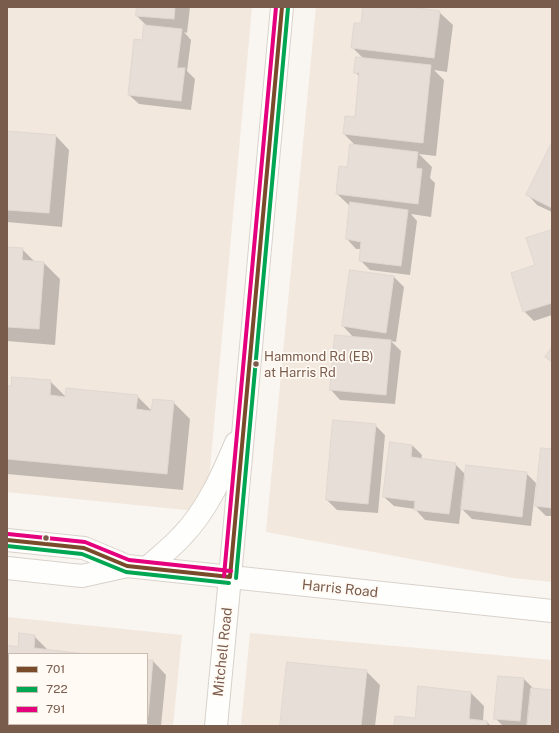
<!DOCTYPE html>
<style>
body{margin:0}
#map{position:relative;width:559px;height:733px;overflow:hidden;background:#f9f5f0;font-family:"Public Sans",sans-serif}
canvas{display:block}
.frame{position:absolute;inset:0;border:8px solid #7a5c4d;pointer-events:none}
.legend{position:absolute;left:8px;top:653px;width:140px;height:72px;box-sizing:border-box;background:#fffaf3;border:1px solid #cabbb1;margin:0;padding:5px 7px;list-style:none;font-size:12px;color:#7a5c4d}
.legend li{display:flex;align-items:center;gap:8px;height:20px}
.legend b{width:20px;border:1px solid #cabbb1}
</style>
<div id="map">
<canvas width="559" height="733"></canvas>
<div class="frame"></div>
<ul class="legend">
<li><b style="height:5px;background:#7a4b2a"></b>701</li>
<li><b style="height:5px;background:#00a651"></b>722</li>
<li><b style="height:5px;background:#e5007d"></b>791</li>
</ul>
</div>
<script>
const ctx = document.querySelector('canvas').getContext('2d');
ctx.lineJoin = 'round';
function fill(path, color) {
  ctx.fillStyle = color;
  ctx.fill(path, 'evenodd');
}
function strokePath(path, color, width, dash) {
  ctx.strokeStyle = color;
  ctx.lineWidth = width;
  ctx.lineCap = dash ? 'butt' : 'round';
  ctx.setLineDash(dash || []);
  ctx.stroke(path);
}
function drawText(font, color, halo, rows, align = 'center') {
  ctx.font = font + ' "Public Sans",sans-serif';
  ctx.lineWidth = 3.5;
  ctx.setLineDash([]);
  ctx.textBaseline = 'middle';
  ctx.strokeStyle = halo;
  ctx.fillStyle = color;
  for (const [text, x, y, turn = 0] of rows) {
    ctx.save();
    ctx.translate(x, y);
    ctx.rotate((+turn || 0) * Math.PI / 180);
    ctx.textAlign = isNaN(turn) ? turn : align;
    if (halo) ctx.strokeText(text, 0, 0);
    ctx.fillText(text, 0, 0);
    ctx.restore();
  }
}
const residential = new Path2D(`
 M7,7H252L206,512L7,492Z
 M316,7H552V582L513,578L266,532Z
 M7,617L182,635L173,726H7ZM9,654H147V724H9Z
 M250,633L552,660V726H241Z`);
const shadow = new Path2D(`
 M138,7H190L187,33L184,32L191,40L187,71L195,79L191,110L139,104L129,95L147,26L137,16Z
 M364,7H403L439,12L453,25L447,72L434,70L444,80L436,156L419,154L432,167L430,178L435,183L431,217L411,214L417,221L410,275L370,270L360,260L361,249H356L347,239L351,207L337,194L356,146L344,134L355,118L360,77L355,72L363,58L352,47L361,24Z
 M7,132L56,136L69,150L62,227L7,222Z
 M552,145V212L537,205L528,195Z
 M552,231V315L534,321L524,311L536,266Z
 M7,248L22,249L35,262L44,263L60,279L55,345L7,341Z
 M394,277L404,287L396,342L391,341L401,351L395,404L340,400L331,390L354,338L343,326Z
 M50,381L66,397L137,396L152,411L173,402L190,419L183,490L7,474V384L10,387Z
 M375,425L385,435L378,513L337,510L327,500Z
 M412,445L422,455L421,460L455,464L466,475L526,473L536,483L531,526L472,519L461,508L459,524L425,520L415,509L394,506L384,497Z
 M552,450V516H546L536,506Z
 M34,636L48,650L82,654H9V720H7V646L19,648Z
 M147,660L153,661L166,675L161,726H75L54,724H147Z
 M366,671L380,685L375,726H281Z
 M499,677L524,679L534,689L552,691V726H503L495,718Z
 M471,693L484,706L483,721L487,722L491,726H395L416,719Z`);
const building = new Path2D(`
 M137,7H175L174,19L136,16Z
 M363,7H411L440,11L434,58L351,48L354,23H361Z
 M144,25L182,29L177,68H185L181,101L128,95L134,39L142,40Z
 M356,57L431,65L423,143L343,134L345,116L355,117L359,73H354Z
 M7,131L56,135L49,213L7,210Z
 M552,142V208L526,195Z
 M350,144L418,152L416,168L422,169L418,204L336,194L339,166L347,167Z
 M350,202L408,210L401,266L359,261L361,242L346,239Z
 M552,230V303L523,312L511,273L535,265L526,238Z
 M7,247L23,248L22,260L44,262L39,329L7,327Z
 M350,270L394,276L386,333L342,326Z
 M335,335L391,340L386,395L330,390Z
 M552,347V362L545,357Z
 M12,377L51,380L50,395L65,397L66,388L138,395L136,409L151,411L153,399L174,401L167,474L7,459V386H11Z
 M333,420L376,424L368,504L326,500Z
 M390,442L412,445L411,457L456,463L449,514L414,510L415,501L383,497Z
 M541,448L552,449V508L535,506Z
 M466,465L527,472L522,517L461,509Z
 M19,633L35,635L34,648L87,654H9V708H7V645L18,647Z
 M147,660H153L148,716L147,715Z
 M287,662L367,670L361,726H280Z
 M498,676L524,678L520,721L494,719Z
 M418,686L471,692L469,719L487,721V726H394L395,716L415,718Z
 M531,688L552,690V726H527Z`);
const tertiary = new Path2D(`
 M216,726L230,577`);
const secondary = new Path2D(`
 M7,540L84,548L127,566L552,611
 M7,568L82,576L127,566
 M147,568C159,557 171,548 182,536C207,510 222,476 236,443
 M230,577L282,7`);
const bus1 = new Path2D(`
 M7,540L84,548L127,566L230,577
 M230,577L282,7`);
const bus2 = new Path2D(`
 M7,546L82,554L126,572L229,583
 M236,578L288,8`);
const bus3 = new Path2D(`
 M8,534L85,542L129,560L231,571
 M224,576L276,7`);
const markers = [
 [256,364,3.5,"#7a5c4d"],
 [46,538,3.5,"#7a5c4d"]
];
const busNames = [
 ["Hammond Rd (EB)",264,357],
 ["at Harris Rd",264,373]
];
const streetNames = [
 ["Harris Road",340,589,6],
 ["Mitchell Road",223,652,-84]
];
fill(residential, '#f2e8de');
fill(shadow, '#0003');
fill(building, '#e6ded7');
strokePath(building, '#e2d8d2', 1);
strokePath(tertiary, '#d7d1cb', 24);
strokePath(secondary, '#d9d2cb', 24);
strokePath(tertiary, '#fefefd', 22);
strokePath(secondary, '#fefefd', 22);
strokePath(bus1, '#7a4b2a', 4);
strokePath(bus2, '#00a651', 4);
strokePath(bus3, '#e5007d', 4);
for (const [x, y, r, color] of markers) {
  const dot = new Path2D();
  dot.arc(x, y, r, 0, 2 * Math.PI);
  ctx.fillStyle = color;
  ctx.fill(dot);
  strokePath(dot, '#fffaf3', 1.5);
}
drawText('13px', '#7a5c4d', '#fffaf3', busNames, 'left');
drawText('14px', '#7a5c4d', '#fffaf3', streetNames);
</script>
